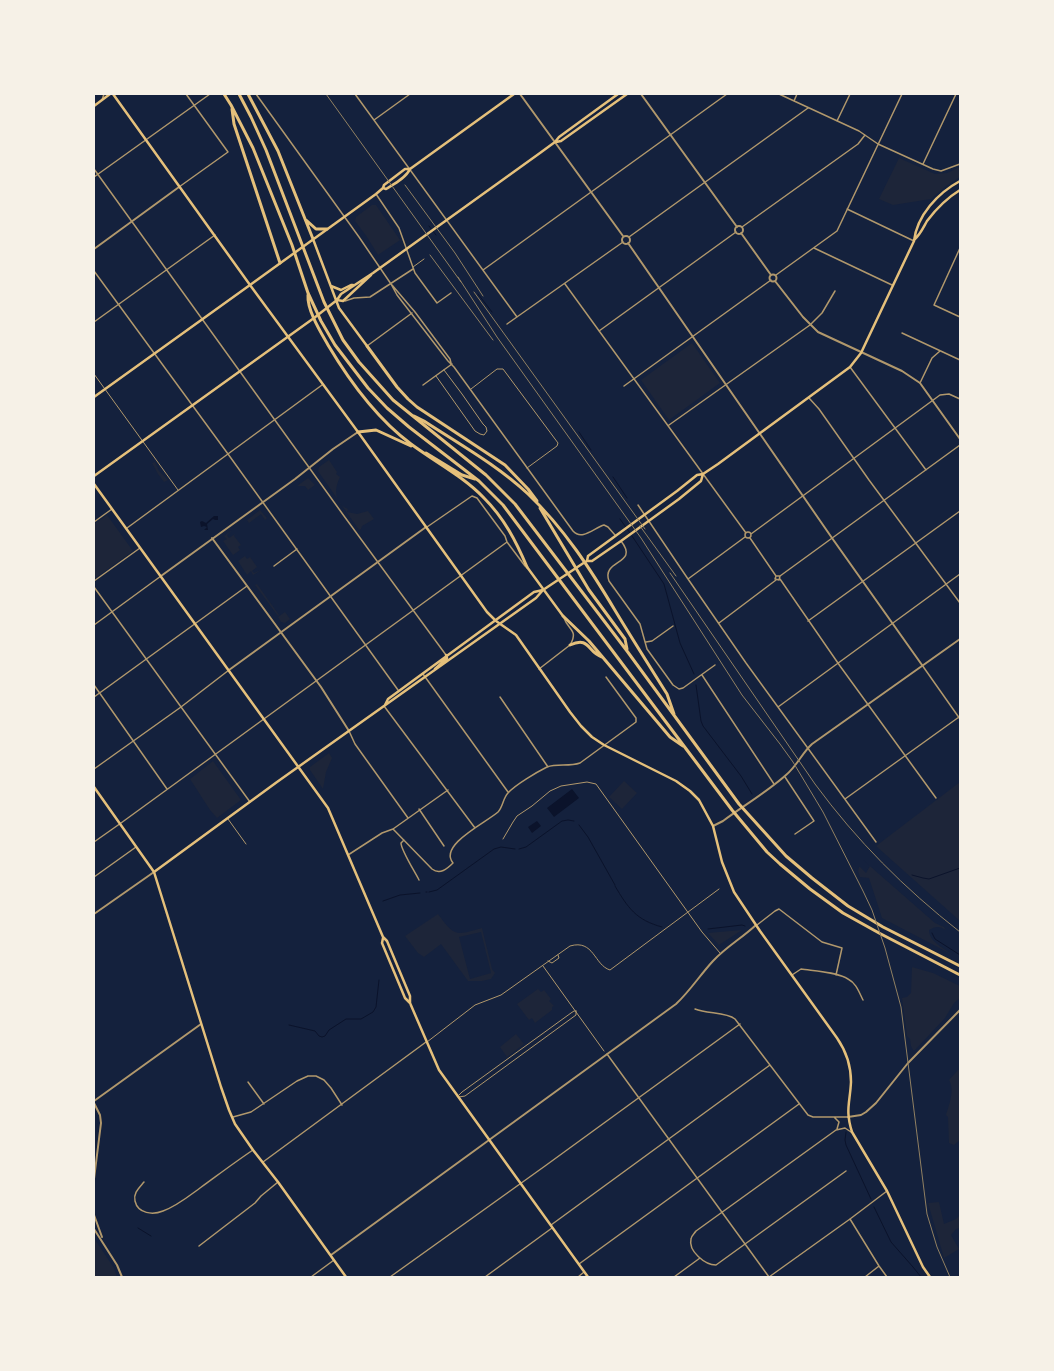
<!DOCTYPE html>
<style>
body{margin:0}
#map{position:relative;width:1054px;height:1371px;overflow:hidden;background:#14213d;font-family:"Sofia Sans Condensed",sans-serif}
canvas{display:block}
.frame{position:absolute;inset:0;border:95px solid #f6f1e7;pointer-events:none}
</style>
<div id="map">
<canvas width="1054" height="1371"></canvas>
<div class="frame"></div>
</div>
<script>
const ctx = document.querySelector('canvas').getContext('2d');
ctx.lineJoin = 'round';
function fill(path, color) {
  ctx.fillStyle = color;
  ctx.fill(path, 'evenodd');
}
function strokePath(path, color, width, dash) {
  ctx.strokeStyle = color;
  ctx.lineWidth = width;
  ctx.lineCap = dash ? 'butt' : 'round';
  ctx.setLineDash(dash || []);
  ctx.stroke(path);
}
const green = new Path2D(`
 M899,158L935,174L947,173L960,167V177L946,186L931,199L893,205L879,199Z
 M372,205H376L400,240L378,255L367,237L355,221L356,217Z
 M692,343L720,383L669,420L641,380Z
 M329,460L337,472L336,474L340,477C334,489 334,503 348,509L347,512L357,514L368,511L374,519L362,526L361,529L359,530L318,471L319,467Z
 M155,462L159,471L168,480L164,482L158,474L152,463Z
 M308,478L315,485L308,490L305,486H297Z
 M260,510L267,518L265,520L261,514L249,523L247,520Z
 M107,515L133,551L94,579V524Z
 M232,530L227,535L229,538L235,534L234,536L241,545L238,547L240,550L233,555L223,541L227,539L224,536Z
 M245,556L247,559L250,557L257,567L252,571L254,573L261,570L253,575L251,571L247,575L238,561Z
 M257,584L279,615L278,616L255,585Z
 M285,612L290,619L285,623L281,622L278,617Z
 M329,753L332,758L326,772L323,789L310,770V767Z
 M213,761L241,800L217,818L210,810L190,779Z
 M624,781L637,793L622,809L609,797Z
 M960,782V921L876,846Z
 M863,860L935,923L944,927L946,930C939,926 936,926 929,930C929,942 945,949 953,955L882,918L869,878L860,877L858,871L859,867H860L866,873L870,866Z
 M438,914C454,936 455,936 482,928L492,969L495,973L491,979L482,981H468L441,944L424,957L418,953L405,936ZM481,932L491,973L470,979L459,937Z
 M742,930L719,945L708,933Z
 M912,967L933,973L960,986V998L954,1003L945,1018L915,1050H913L911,1046L910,1039L907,1036L902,998L907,997L911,993Z
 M538,989L541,992L544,990L551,999L549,1001L554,1006L552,1007V1010L535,1023L532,1018L529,1020L517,1004Z
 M516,1034L524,1044L507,1057L500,1047Z
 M958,1070H960V1140L954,1145L949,1143L948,1117L946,1115C949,1105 955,1090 949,1080Z
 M939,1202L944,1224L956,1219L960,1215V1228L956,1229L951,1235L959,1249L944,1258L928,1203Z
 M94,1238L114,1268L117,1277H94Z`);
const water = new Path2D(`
 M214,516H218V520H215L213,519L207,524L208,530H204L207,527L204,526L201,527L200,522L202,521L206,523Z
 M572,789L579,798L554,817L547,808Z
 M537,821L541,826L532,833L528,827Z`);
const stream = new Path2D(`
 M429,226L436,235
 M478,294L492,312
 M579,432L591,450
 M613,477L627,498
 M620,519L630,533
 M632,536L664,584L680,643L694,674
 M696,685L701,721L703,726L741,776L752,794
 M579,825L588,837L615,885
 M519,849L526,847L562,821L568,820L574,821
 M912,875L923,878L929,879L960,868
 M615,886C628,908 636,920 662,927
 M426,892H427
 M429,892L437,890L494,849L501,847L515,849
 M383,901L400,895L420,893
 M708,929L742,925L745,926
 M932,933L935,939L960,955
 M289,1025L315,1031L319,1036L322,1037L325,1036L329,1030L346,1019H361L373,1012L376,1007L379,980
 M846,1132L845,1140L846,1145L871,1199
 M874,1207L891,1242L913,1267L921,1277
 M138,1228L151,1236`);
const service = new Path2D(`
 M413,267L424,259
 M436,376L475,431L480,434L484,435L487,431L486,427L483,424L462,394L444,370
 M471,389L497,369H503L558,443L557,446L527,468
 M228,819L246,844
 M503,839L513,822L517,816L532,806L550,791L561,786L587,782L596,784L702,932L720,953
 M548,961L552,963L559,958L558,955
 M543,966L604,1051
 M427,1042L475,1005L501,995L570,946C594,939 594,965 610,970L719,889
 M459,1095L462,1092L571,1013L574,1011H576
 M459,1097L465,1096L576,1015V1011`);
const pedestrian = new Path2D(`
 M94,374L178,490`);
const minor = new Path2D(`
 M256,94L359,237L391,284L397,295L448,361L454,367L573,531C582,541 594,528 604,525L608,527L615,535
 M355,94L517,317
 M779,94L859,131L878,144L933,169L941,171L960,164
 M102,100L104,94
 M794,101L797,94
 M374,120L410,94
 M837,121L850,94
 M923,164L956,94
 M94,169L344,516L446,655
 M94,177L210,94
 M179,187L228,152L186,94
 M376,194L399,228L415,273L437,303L451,293
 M847,209L914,241
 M742,227L858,144L865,135
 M629,237L808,108
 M814,248L892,285
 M960,248L934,305L960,317
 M483,270L727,94
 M94,271L228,454L398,690
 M776,275L837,231L902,94
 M565,284L746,533
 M392,285L415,312L450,359L451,363
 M345,301L354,298L370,297L413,269
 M94,322L215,235
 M507,324L623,242
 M599,331L736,232
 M902,333L960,360
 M367,346L412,313
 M850,367L926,470
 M920,383L932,358L940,351
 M423,385L452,364
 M624,386L771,280
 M809,398L819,409L869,480L960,603
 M669,425L810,325L822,313L835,291
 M638,505L688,579L746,663L876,842
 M94,522L112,509
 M427,527L472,496L477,498L505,536L507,542L525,566
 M127,528L322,385
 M745 535a3 3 0 1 1 6 0a3 3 0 1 1-6 0Z
 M751,534L940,395L949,394L960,399
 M750,538L776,576
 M621,541C640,565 601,559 609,581L640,624L647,649L673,685L679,689L683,688L715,665
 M274,566L297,549
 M780,576H776L775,579L779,580L780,576L960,445
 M688,579L745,537
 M780,579L840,666L936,798
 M94,581L140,548
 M94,587L250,802
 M808,621L960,511
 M719,623L776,580
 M94,625L161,576
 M646,642L652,641L673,626
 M922,665L960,719
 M539,669L570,645C579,630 568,630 564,618
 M423,674L508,792
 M702,675L774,784
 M94,685L167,789
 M94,697L247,586
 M500,697L548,767
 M384,706L475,828
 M778,707L960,574
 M349,731L355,744L408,818
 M94,769L181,707L229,670
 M785,777L814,821L795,834
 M845,799L959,717
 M419,809L444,846
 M393,829L432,869C440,875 447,869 453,863C438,845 487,822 498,812C503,807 503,798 508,793C515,785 537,772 547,767C557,763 569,767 580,763L636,722V718L606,677
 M404,840L401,843C401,850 415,872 419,880
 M94,842L121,823L507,542
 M348,855L382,833L393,829L448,790
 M94,877L136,847
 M757,925L775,911L779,909L822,942L842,948L836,975
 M792,975L801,969C815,971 837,972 848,979C856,983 859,992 863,1000
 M695,1009C707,1014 726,1012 735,1019L808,1115L813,1117H848
 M607,1054L769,1277
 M248,1082L264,1104
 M233,1117L251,1112L297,1081L308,1076H316L324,1080L331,1088L342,1105
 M834,1117L839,1122L837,1129
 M263,1162L426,1042
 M846,1171L716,1265C705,1265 688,1251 691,1239C691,1236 694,1234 696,1231L836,1130L845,1128L851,1132
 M144,1182C139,1188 133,1193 135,1201C138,1214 153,1215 163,1211C177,1206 189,1196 200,1188C218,1175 235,1162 253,1150
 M850,1219L879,1266L887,1277
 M551,1225L770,1065
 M199,1246L255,1203L261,1196L278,1182
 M579,1264L799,1104
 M311,1277L334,1260
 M390,1277L545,1166L740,1024
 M485,1277L552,1228
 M578,1277L584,1272
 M674,1277L700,1258
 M769,1277L850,1219L887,1191
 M865,1277L879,1266`);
const tertiary = new Path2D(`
 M520,94L623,236
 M641,94L737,227
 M735 230a4 4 0 1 1 8 0a4 4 0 1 1-8 0Z
 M741,233L771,275
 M622 240a4 4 0 1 1 8 0a4 4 0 1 1-8 0Z
 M628,243L832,538L922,665
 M94,249L179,187
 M769.5 278a3.5 3.5 0 1 1 7 0a3.5 3.5 0 1 1-7 0Z
 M775,281L803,317L818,332L902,371L920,383L960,439
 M212,538L321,687L349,731
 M161,576L295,479L333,449L358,432
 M229,670L426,527
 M713,826L723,821C743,806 767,792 786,775C797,766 802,753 812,744L960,639
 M94,914L154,872
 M94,1101L201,1024
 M94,1103L100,1115L101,1123L94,1179
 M848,1117L861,1115L866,1112L876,1103L908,1063L960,1010
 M94,1215L102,1237
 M94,1229L117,1265L122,1277
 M331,1255L676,1004C690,991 700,975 713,961C726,947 742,938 756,925`);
const secondary = new Path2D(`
 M94,106L110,94
 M410,169L514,94
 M94,397L250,285L113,94
 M358,432L487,612L496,621L516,635L570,712L581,726L592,737L604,745L676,781L690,791L699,800L713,826L722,862L734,892L760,931L837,1038C846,1051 851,1066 851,1082C850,1103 845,1110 852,1132L887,1191L923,1267L930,1277
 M94,787L154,872L221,1087L229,1110L235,1124L253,1150L278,1182L346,1277`);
const primary = new Path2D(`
 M556,142L561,141L627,94
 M383,188L386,189C394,184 406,178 410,169
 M313,239L339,308L367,346
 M914,240C920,235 923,228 927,221C936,209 947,198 960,190
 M331,286L341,290L351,285H353
 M337,300L343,301L371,275
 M358,432L250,285L376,194L383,188L384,185L405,169H410
 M94,476L314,318L337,300L341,294L373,273L540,153L555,142L559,137L618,94
 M94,484L328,808L383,937L387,941L410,996V1003
 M587,561H592L621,541L679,499L701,481L703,474
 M527,567L563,616
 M435,669L447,658L446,655
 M385,705L388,699L534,592L543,590
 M154,872L277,782L536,598L543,590L585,562L587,561L588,556L677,491L697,475L703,474L718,464L850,367L861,353L914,241C917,215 938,193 960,181
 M383,938L382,943L405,998L410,1003L439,1070L588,1277`);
const motorway = new Path2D(`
 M224,94L231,105L253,148L292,245L308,293L321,321L335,345L368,388L387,408L409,427L479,481L503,505L732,810L767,852L780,864L810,889L843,913L879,933L960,975
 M239,94L251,117L266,150L324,302L343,340L359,362L393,400L486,475L515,504L627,651L739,804L786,856L812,878L848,906L883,927L960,966
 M248,94L278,151L313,239
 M232,109L234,124L280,263
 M306,220L316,229H327
 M308,295C307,310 320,331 328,345C350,382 376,418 411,444C435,462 463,476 484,498C504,518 516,541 527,567
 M367,346L397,387L408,399L417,407L505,465L528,489L537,501
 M414,416L424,421C459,444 497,465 528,494C564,528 591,570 616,612C633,640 650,667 667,694L674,714
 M358,432L376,430L411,446
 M426,453L462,475L475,479
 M540,508L589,590L625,639L627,649
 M563,616L589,641L670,737L683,746
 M570,645C590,636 587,652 602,657`);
const rail = new Path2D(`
 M326,94L461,282
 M405,185L455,253L483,296
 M430,255L493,340
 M458,277L497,337L641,538L742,695L780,744L793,762L823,812L863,891L872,910L885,948L901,1007L927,1214L937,1247L950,1277
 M474,292L645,529
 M640,526L676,576
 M670,573L815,784C857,841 904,888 960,932`);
fill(green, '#1d2539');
fill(water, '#0b132b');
strokePath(stream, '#0b132b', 1);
strokePath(service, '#b1986c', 1);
strokePath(pedestrian, '#b1986c', 1);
strokePath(minor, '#b1986c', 1.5);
strokePath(tertiary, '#b1986c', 2);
strokePath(secondary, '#e5c07b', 2.5);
strokePath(primary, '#e5c07b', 2.5);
strokePath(motorway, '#e5c07b', 3);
strokePath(rail, '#918062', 1);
</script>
